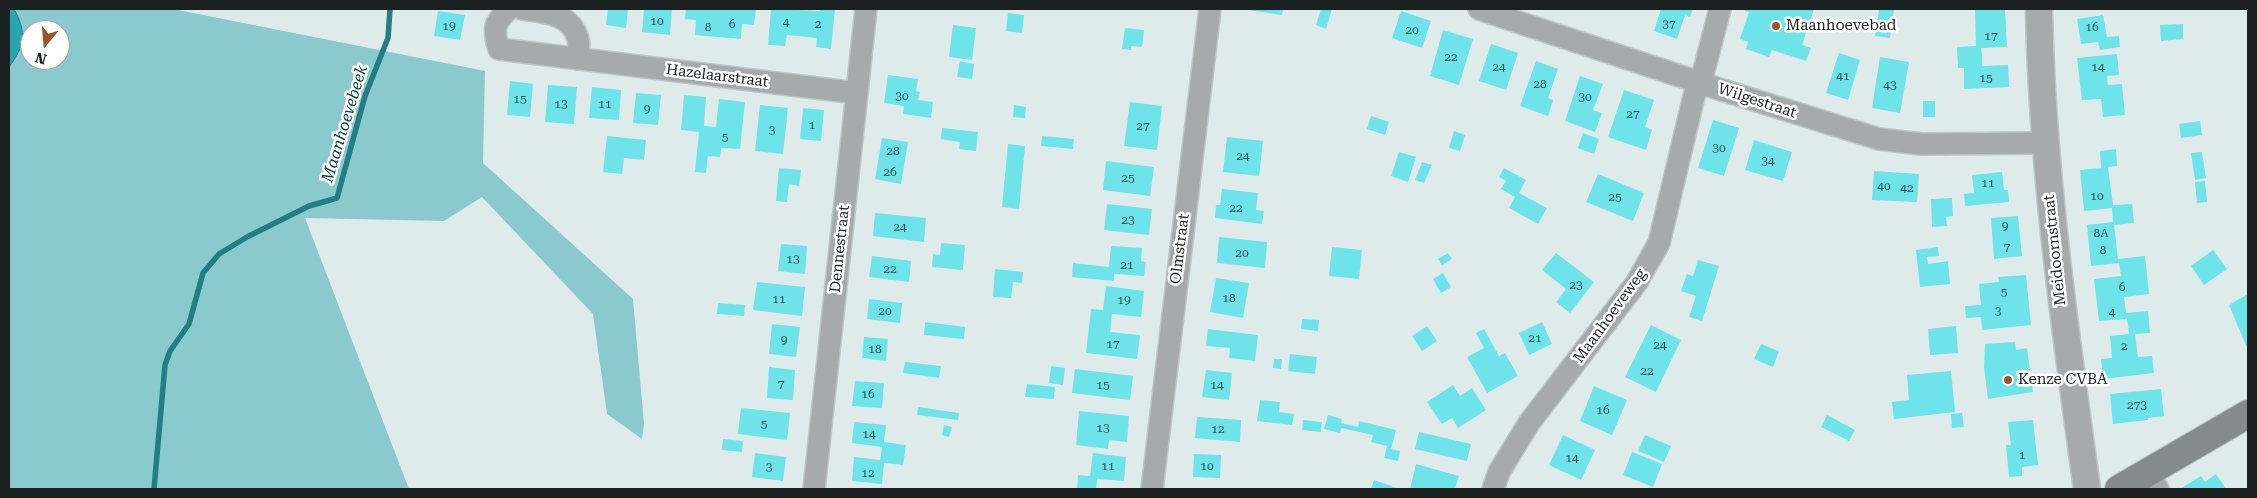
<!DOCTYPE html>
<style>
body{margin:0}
#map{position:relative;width:2257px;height:498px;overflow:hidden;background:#dfebeb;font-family:"Roboto Serif",serif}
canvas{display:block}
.frame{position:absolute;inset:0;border:10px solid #1a1f1f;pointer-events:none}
.north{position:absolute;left:20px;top:20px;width:50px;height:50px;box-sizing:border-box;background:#fff;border:1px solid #a3a5a5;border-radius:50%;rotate:197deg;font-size:14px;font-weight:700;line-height:20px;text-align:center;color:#1a1f1f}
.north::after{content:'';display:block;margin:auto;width:18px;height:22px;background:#9b562a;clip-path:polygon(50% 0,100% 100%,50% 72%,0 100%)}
</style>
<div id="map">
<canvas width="2257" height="498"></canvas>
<div class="frame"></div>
<div class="north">N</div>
</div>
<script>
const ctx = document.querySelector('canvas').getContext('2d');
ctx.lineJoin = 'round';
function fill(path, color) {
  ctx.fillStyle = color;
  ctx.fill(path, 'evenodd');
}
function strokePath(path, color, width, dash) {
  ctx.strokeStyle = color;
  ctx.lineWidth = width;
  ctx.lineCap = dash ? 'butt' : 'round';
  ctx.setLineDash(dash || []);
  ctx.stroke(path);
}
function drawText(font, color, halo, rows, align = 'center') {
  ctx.font = font + ' "Roboto Serif",serif';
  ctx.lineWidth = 5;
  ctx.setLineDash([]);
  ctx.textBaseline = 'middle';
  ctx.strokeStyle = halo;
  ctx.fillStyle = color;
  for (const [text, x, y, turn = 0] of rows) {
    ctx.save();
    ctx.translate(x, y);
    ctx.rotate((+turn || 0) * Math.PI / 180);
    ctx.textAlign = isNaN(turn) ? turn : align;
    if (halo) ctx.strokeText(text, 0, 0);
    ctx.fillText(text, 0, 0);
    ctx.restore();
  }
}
const green = new Path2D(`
 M9,9H173L485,71L483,163L633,299L644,424L642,439L607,414L593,314L482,197L444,221L305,218L409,489H9ZM30,30H60V60H30Z`);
const water = new Path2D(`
 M9,9H14C27,33 25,45 9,67Z`);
const stream = new Path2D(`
 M154,489L165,365L170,351L189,324L203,273L219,254L247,237L309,206L337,198L365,96L388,38L390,9`);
const building = new Path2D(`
 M608,9H628L626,28L606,25Z
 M644,9H672L670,35L642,32Z
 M686,9H756L754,25L742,24L741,39L695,35L696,20L685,19Z
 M771,9L820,11V9H835L831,49L816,47L817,38L787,35L785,46L768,45Z
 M1242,9H1283L1282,15Z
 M1321,9H1332L1326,29L1316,25Z
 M1661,9H1693L1690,17L1685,15L1677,39L1654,31Z
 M1746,9H1814L1802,45L1811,48L1806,61L1772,50L1769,57L1746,49L1748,42L1740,39L1749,12L1745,11Z
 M1879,9H1894L1890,38L1875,36Z
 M1975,9H2005L2007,47L1981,48L1982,56V66L2008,65L2009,87L1964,89V68H1958L1957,47L1976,46Z
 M438,11L465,15L460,40L434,36Z
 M1401,11L1431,21L1422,48L1392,38Z
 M1008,13L1024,15L1022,33L1006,31Z
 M2103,15L2107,37L2119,36L2120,47L2100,50L2098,42L2081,44L2077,19Z
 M2183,24V39L2161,41L2160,25Z
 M953,25L976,28L972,60L949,57Z
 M1125,28L1144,30L1142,47L1131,46V50L1122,49Z
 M1443,30L1473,39L1459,85L1430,76Z
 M1491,44L1518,53L1506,90L1479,81Z
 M1839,53L1860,60L1848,100L1826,93Z
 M2117,54L2119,75L2107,76L2108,85L2122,84L2125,115L2103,117L2101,99L2082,100L2077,58Z
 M1880,57L1909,62L1900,113L1872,108Z
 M960,61L974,64L972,79L957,77Z
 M1536,61L1558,69L1548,98L1553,100L1548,116L1520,106Z
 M888,75L918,79L916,91L920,92L918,100L933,102L931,118L903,114L904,106L884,103Z
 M1580,76L1603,84L1593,110L1602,113L1595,132L1565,121Z
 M510,81L533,84L530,117L507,115Z
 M548,85L577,87L574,124L545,122Z
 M592,87L621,90L619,120L589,118Z
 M1624,90L1654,100L1645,127L1652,130L1646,150L1608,137Z
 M636,93L661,95L658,125L633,123Z
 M684,95L706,97L704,126L716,127L719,99L745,102L740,149L721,148L720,157L708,156L706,173L695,172L699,132L681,130Z
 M1923,101H1935V117H1923Z
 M1130,102L1162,106L1157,150L1124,146Z
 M760,105L788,108L783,154L755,151Z
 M1014,105L1026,107L1025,118L1013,117Z
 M803,108L824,110L821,141L800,139Z
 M1371,116L1389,122L1385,135L1367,129Z
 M1713,120L1739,128L1724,176L1698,168Z
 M2200,121L2202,135L2181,138L2179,124Z
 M942,128L978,132L976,151L959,149L960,142L941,139Z
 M1454,131L1465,135L1460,151L1449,148Z
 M1583,133L1599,139L1594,154L1578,148Z
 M607,136L646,140L644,160L624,158L622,174L603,172Z
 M1042,136L1074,139L1073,149L1041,146Z
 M1227,137L1263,141L1259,176L1223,172Z
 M882,138L908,142L901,184L875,179Z
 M1754,140L1792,152L1783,181L1745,170Z
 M1008,144L1025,146L1019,209L1002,207Z
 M2116,149L2117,166L2108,167L2113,205L2132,204L2134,223L2114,225L2118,259L2145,256L2149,294L2124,297L2126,313L2148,311L2150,333L2135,334L2138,357L2152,356L2154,373L2103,379L2101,359L2112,358L2110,336L2129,334L2128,325L2127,319L2099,321L2094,279L2121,276L2119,263L2091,266L2087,225L2113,222L2112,208L2084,211L2080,170L2101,168L2100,151Z
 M1399,152L1416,157L1408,182L1391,176Z
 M2202,152L2206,178L2195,180L2191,153Z
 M1106,161L1154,167L1150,196L1103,190Z
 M1422,162L1432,165L1424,183L1415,180Z
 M779,168L801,170L799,186L789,184L787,202L776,201Z
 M1504,168L1526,180L1519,193L1547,208L1538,224L1509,208L1515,197L1501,189L1506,181L1499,177Z
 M1874,171L1919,174L1917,202L1872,200Z
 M2002,172L2004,190H2008L2009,202L1965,206L1964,194L1974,193L1972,175Z
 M1598,174L1644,193L1633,221L1586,202Z
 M2205,181L2207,202L2197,203L2195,182Z
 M1222,189L1258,193L1256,210L1264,211L1262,224L1215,218L1216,205H1220Z
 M1952,198L1953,216L1946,217L1947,226L1932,227L1931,199Z
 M1107,204L1152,209L1149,235L1104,230Z
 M875,213L926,218L924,242L873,236Z
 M2018,216L2022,256L1994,259L1991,218Z
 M1219,237L1267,242L1265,268L1217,263Z
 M941,243L965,245L963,270L932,267L933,254L940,255Z
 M781,244L807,246L805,274L778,271Z
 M1111,246L1142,248L1141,261L1146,262L1144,276L1114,274V281L1072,277L1073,263L1109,267Z
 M1332,247L1362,250L1359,279L1329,276Z
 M1938,247L1939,256L1927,257L1928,264L1948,261L1950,284L1920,287L1916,250Z
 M2213,250L2227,269L2204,285L2191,266Z
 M1448,253L1452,259L1442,265L1438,259Z
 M1556,253L1594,282L1570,313L1556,302L1566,289L1542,270Z
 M872,256L911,261L909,282L869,277Z
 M1698,260L1719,266L1702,321L1689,317L1696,296L1681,291L1687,274L1693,276Z
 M995,269L1023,272L1022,283L1013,282L1011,298L993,297Z
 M1443,273L1451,287L1441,293L1433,279Z
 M2026,275L2031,325L1982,330L1981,317L1966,318L1965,306L1981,305L1979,284L1999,282L1998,277Z
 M1216,278L1249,283L1243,318L1210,312Z
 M757,282L805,287L802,316L753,310Z
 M1106,286L1144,291L1141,317L1112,314L1110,332L1140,335L1137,359L1086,353L1091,309L1103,310Z
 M2248,294V350L2229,305Z
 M869,299L902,303L900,323L867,319Z
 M718,303L745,305L744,316L717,314Z
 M1302,319L1319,320L1318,331L1301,329Z
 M925,322L965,327L964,339L924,335Z
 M1542,322L1552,344L1529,355L1519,333Z
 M772,324L800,327L796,357L769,354Z
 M1651,325L1681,340L1656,392L1625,377Z
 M1427,326L1437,341L1422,351L1412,336Z
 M1956,326L1958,353L1930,355L1928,329Z
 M1208,329L1258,335L1255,361L1229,358L1230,348L1206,346Z
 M1484,329L1499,356L1505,353L1518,376L1487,393L1467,357L1484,348L1476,333Z
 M864,337L888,339L886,361L862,358Z
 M2015,342L2016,350L2027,348L2033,392L1988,399L1984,367L1985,344Z
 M1761,344L1779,351L1773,367L1754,359Z
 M1290,354L1317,357L1315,374L1288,371Z
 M1274,359H1282L1281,369L1273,368Z
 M905,362L941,366L939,378L903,373Z
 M1051,366L1065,368L1063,385L1049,383Z
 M769,367L795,370L793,400L767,398Z
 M1075,369L1133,376L1130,400L1072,393Z
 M1206,370L1232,373L1229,400L1202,397Z
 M1951,371L1955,412L1894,419L1892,402L1909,400L1907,375Z
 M855,381L884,383L882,408L852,406Z
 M1027,384L1055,387L1054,399L1025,397Z
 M1453,385L1460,396L1472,388L1486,410L1458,428L1452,418L1442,424L1427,402Z
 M1594,386L1627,400L1612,435L1580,421Z
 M2161,389L2164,416L2148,418V420L2113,424L2110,394Z
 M1260,400L1280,402L1279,412L1294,414L1292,425L1257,421Z
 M918,407L959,413L958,420L917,415Z
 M741,408L790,413L787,440L738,434Z
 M1079,411L1129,416L1127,442L1109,440L1108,449L1076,445Z
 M1962,413L1964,427L1952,428L1951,414Z
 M1328,415L1342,419L1341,423L1358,427L1359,421L1396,430L1391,449L1400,451L1398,461L1384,458L1387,446L1371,442L1373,435L1341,428L1340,433L1324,429Z
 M1827,415L1855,430L1849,441L1821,427Z
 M1197,417L1241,420L1240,442L1195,438Z
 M1303,420L1322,422L1321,432L1302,430Z
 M2033,420L2038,465L2022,467V476L2009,477L2006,445H2011L2008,422Z
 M854,422L886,425L884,442L906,445L903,465L884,463L882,484L852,481L854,457L880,460L882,447L852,443Z
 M944,425L952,427L949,437L942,435Z
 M1419,432L1471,444L1467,461L1415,449Z
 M1563,435L1595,450L1581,480L1549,465Z
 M1645,435L1671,446L1664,462L1638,451Z
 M723,439L743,441L742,452L722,450Z
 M1632,452L1662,464L1653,487L1623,475Z
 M755,453L786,457L783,481L752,477Z
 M1093,453L1126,457L1124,481L1097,479L1096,489H1077L1078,475L1090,476Z
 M1194,454L1221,455L1220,478L1193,477Z
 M1416,464L1459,476L1455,489H1410Z
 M2216,474L2226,489H2180L2201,476L2205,482Z
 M1374,480L1397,488L1396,489H1371Z`);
const minor = new Path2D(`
 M509,9C493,23 493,30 499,49L857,93
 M522,9C544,12 571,13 578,39C580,45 578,53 577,59
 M1479,9L1719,89L1879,139L1921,144L2044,143
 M2147,472L2158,489
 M814,489L866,9
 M1152,489L1210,9
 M1493,489L1499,472L1529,423L1637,282L1659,243L1694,96L1703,74L1720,9`);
const tertiary = new Path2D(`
 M2039,9C2042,171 2065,329 2087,489`);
const secondary = new Path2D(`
 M2119,489L2248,414`);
const markers = [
 [1776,26,5,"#9b562a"],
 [2008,380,5,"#9b562a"]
];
const numberNames = [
 ["10",657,21],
 ["4",786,22],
 ["6",732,24],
 ["2",818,24],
 ["37",1669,24],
 ["19",449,26],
 ["8",708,27],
 ["16",2092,27],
 ["20",1412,30],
 ["17",1991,36],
 ["22",1451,57],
 ["24",1499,67],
 ["14",2098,67],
 ["41",1843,76],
 ["15",1986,78],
 ["28",1540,84],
 ["43",1890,85],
 ["30",902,96],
 ["30",1585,97],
 ["15",520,99],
 ["13",561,104],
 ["11",605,104],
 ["9",647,109],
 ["27",1633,114],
 ["1",812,125],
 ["27",1143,126],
 ["3",772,130],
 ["5",725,137],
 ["30",1719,148],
 ["28",893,151],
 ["24",1243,156],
 ["34",1768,161],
 ["26",890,172],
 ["25",1128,178],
 ["11",1988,183],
 ["40",1884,186],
 ["42",1907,188],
 ["10",2097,196],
 ["25",1615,197],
 ["22",1236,208],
 ["23",1128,220],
 ["9",2005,226],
 ["24",900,227],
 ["8A",2101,233],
 ["7",2007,247],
 ["8",2103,250],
 ["20",1242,253],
 ["13",793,259],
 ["21",1127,265],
 ["22",890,269],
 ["23",1576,285],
 ["6",2122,287],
 ["5",2004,292],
 ["18",1229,298],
 ["11",779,299],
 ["19",1124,300],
 ["20",885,311],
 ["3",1998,311],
 ["4",2112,312],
 ["21",1535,338],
 ["9",784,340],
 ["17",1113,344],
 ["24",1660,345],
 ["2",2124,346],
 ["18",875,349],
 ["22",1647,371],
 ["7",781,384],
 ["15",1103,385],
 ["14",1217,385],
 ["16",868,394],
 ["273",2137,405],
 ["16",1603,410],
 ["5",764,424],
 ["13",1103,428],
 ["12",1218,429],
 ["14",869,434],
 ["1",2022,455],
 ["14",1572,458],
 ["11",1108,466],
 ["10",1207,466],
 ["3",769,467],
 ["12",868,473]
];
const poiNames = [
 ["Maanhoevebad",1786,26],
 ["Kenze CVBA",2018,380]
];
const streetNames = [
 ["Hazelaarstraat",717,76,7],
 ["Wilgestraat",1757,101,18],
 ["Dennestraat",840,249,-84],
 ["Olmstraat",1180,249,-83],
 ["Meidoornstraat",2055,250,-96],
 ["Maanhoeveweg",1610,316,-54]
];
const waterNames = [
 ["Maanhoevebeek",345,124,-73]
];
fill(green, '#8acace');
fill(water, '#26a7ae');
strokePath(water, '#227e83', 1);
strokePath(stream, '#227e83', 5.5);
fill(building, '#6fe3ea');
strokePath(minor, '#bcc6c6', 24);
strokePath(tertiary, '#bcc6c6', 29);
strokePath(secondary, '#bcc6c6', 30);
strokePath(minor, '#a5aaaa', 21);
strokePath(tertiary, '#a5aaaa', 26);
strokePath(secondary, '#848b8c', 28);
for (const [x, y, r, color] of markers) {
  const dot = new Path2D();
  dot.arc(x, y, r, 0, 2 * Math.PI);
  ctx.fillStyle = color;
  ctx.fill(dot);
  strokePath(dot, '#fff', 2);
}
drawText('12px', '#2f5052', null, numberNames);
drawText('15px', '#1a1f1f', '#fff', poiNames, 'left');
drawText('15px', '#1a1f1f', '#fff', streetNames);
drawText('italic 16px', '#003a3d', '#fff', waterNames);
</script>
